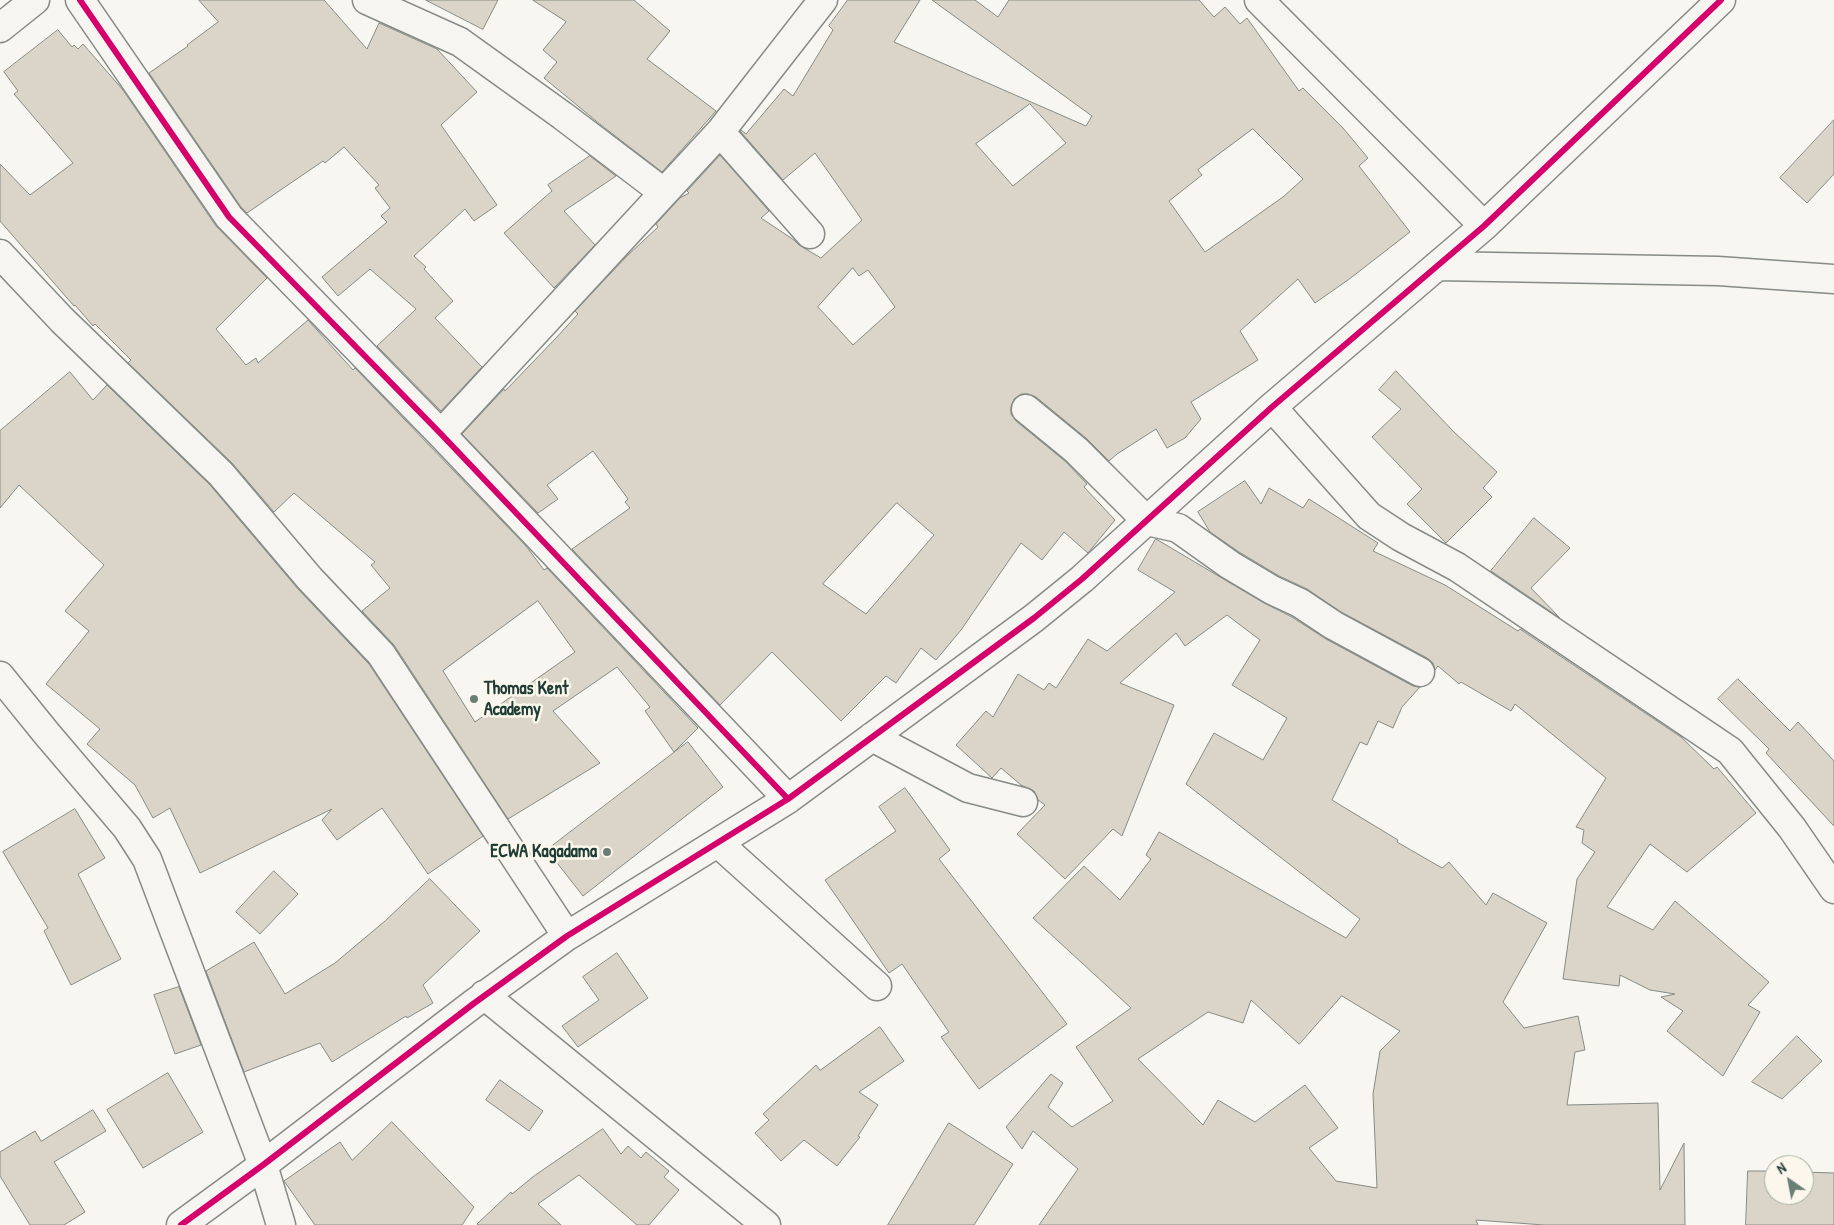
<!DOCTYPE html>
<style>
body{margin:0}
#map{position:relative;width:1834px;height:1225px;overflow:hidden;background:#f8f6f0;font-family:"Patrick Hand",sans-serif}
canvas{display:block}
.north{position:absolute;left:1764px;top:1155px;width:50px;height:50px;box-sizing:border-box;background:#fbf7ec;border:1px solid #a3ada2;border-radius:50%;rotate:327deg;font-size:14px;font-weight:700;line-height:20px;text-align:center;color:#1f3d34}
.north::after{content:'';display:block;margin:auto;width:18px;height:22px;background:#6b7e76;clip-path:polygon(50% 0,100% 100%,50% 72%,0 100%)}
</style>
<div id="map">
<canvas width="1834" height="1225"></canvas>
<div class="north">N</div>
</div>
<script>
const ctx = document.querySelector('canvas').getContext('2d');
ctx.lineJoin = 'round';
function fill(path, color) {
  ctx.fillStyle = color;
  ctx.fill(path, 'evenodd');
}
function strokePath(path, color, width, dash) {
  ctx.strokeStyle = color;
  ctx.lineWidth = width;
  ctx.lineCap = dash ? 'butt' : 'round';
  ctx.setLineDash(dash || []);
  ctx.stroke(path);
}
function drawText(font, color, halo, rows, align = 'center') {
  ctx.font = font + ' "Patrick Hand",sans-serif';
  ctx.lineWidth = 5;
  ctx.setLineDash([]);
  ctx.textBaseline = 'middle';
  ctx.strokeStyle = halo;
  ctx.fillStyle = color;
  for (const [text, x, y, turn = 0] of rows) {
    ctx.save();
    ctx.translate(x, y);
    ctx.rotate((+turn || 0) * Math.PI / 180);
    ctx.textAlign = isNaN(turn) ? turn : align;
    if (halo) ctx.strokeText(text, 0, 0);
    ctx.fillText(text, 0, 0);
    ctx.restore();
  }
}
const building = new Path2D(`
 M199,0H324L367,49L379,23L437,49L477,92L441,125L497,205L474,221L465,209L414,256L426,267L424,269L453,301L435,318L482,367L441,411L377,346L416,309L370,269L338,296L322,277L387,222L381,216L390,208L375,188L379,185L344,147L325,163L323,161L247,213L241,207L149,73L188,46L187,45L218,22Z
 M426,0H498L483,29Z
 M533,0H634L670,31L647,59L716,111L662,172L601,125L544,78L557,62L543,50L566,22Z
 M848,0H920L894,42L1086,126L1092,116L932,0H975L998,17L1009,0H1199L1214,17L1225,7L1240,24L1247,18L1299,91L1303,88L1343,128L1368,158L1359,166L1410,232L1348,280L1315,303L1298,279L1240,331L1258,360L1191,402L1201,419L1185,438L1167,448L1156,429L1117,454L1109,461L1086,438L1036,397L1028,394H1021L1014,399L1011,407V414L1016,421L1066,462L1087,484L1084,487L1115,520L1088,553L1064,532L1042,560L1021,543L961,630L936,660L921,648L896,683L886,676L841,721L772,652L720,705L572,549L630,508L625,502L628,499L593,451L547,485L558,499L538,513L462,434L504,389L505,391L556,338L578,314L575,311L627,256L658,227L656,224L680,198L689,193L687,191L720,155L769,211L761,218L794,240L799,245L821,258L862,220L815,153L783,180L740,131L741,130L746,134L784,89L793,96L833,30L829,26ZM1030,104L1066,143L1013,186L976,144ZM1253,129L1303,179L1283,197L1205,252L1169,201L1202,175L1198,170ZM853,268L859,276L868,270L895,307L853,345L818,307ZM897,503L934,535L866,614L823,584Z
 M58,30L72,47L74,45L78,49L83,44L123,90L216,226L267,278L216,329L246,365L256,358L258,363L308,320L353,370L355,368L526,546L544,570L547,568L698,728L674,752L645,711L650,707L617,667L553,711L600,763L508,819L394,645L362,611L390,588L371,565L375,562L294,493L274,512L232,463L128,363L131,360L95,324L93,326L75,305L74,306L0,221V164L30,195L73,163L14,94L18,91L4,72ZM538,601L575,652L475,722L443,671Z
 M1834,120V174L1807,203L1780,178Z
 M590,156L616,176L564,211L595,245L554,288L504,233L552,191L548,185Z
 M1396,371L1453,431L1497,472L1483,488L1492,497L1446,543L1407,504L1422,489L1372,437L1401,409L1379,390Z
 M70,372L93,400L107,385L210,485L298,589L369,664L483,836L428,874L382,808L337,840L322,820L332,809L200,873L170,808L153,818L135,785L87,744L100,729L46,684L89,631L65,611L104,565L19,485L0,508V431Z
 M1245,481L1261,504L1269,488L1303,508L1309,499L1378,543L1373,551L1445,585L1518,631L1520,629L1681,737L1714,769L1717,767L1756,813L1687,872L1650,844L1607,907L1653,930L1675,901L1769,982L1748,1005L1760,1012L1723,1076L1667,1031L1683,1011L1661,997L1675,994L1650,990L1620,975L1619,986L1563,979L1577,879L1595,852L1582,843L1584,830L1576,827L1606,778L1515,704L1511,711L1461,682L1459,684L1438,666L1435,670L1433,663L1427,658L1341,612L1307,589L1279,576L1239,552L1210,532L1198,512Z
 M1534,518L1570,548L1531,588L1560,618L1491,571Z
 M1156,539L1264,603L1292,617L1326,639L1413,686L1420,687L1402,707L1393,728L1378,721L1367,745L1360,742L1332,800L1398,840L1397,842L1442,868L1449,862L1486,905L1493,893L1547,923L1503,1002L1524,1028L1578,1016L1585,1050L1575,1052L1567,1105L1658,1103L1660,1190L1684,1143L1685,1225H1544L1476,1220L1478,1225H1039L1078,1169L1033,1131L1022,1149L1006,1127L1051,1074L1063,1083L1048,1107L1072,1127L1113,1101L1076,1047L1131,1008L1033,918L1084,866L1120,900L1151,859L1146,855L1159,832L1346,938L1360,919L1186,784L1214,733L1263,760L1287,718L1232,685L1260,640L1227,615L1185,646L1176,633L1120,683L1174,705L1122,836L1113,829L1065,879L1017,834L1045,805L1038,800L1034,791L1021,785L1001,768L992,778L956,745L986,711L993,717L1018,674L1044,690L1049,683L1056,688L1088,639L1107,651L1175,592L1138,570ZM1342,996L1400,1031L1380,1051L1373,1094L1377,1188L1336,1181L1309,1148L1338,1128L1305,1085L1255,1122L1218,1100L1203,1125L1138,1059L1208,1012L1243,1023L1251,1000L1299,1044Z
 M1738,679L1790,731L1798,722L1834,761V826L1766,753L1769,749L1718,699Z
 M688,742L723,787L583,896L547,850Z
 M905,788L950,850L939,859L1067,1024L979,1089L941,1037L949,1032L902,964L889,973L825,880L896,831L879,807Z
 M75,809L105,858L78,874L121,959L71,985L44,931L48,928L3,852Z
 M274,871L298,894L260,934L236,912Z
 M430,879L480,931L423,985L433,1003L407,1018L406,1016L332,1062L320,1043L244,1072L206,971L254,942L285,994L335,963L385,921Z
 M617,953L648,998L578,1047L562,1026L599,1000L583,977Z
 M179,987L201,1045L175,1054L154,995Z
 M880,1027L904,1061L859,1092L878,1105L858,1136L860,1137L837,1166L804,1140L781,1161L755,1133L769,1120L763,1114L816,1065L820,1070Z
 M1797,1036L1822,1061L1782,1099L1752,1082Z
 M168,1073L203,1132L143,1168L107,1110Z
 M500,1080L543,1111L529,1131L486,1100Z
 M93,1110L106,1131L54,1162L85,1212L64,1225H30L0,1176V1152L35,1131L41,1141Z
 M392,1122L474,1207L462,1225H315L284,1181L340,1142L352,1160Z
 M949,1123L1013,1164L974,1225H888Z
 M603,1129L621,1154L628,1146L641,1158L646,1152L669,1171L664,1177L679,1190L649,1225H637L579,1175L538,1204L561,1225H478L477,1224L511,1192L512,1194L534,1176Z
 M1748,1171H1774V1195H1804V1172L1834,1173V1225H1746Z`);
const minor = new Path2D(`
 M80,0L229,217L441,434L788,799
 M367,0L460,42L563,116L663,192
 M1259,0L1484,226
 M0,28L35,0
 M720,132L810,234
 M0,254L62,320L221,474L310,579L381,654L567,936
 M1437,266L1718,271L1834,279
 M1272,407L1369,516L1401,537L1457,567L1730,751L1792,828L1834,889
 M1026,409L1076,450L1147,521L1178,528L1230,565L1272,590L1300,603L1333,625L1420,672
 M441,434L720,132L823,0
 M0,676L47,734L127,828L147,859L263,1165L281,1225
 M872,737L968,788L1023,802
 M718,843L877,986
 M484,995L766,1225
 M181,1225L263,1165L473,1004L567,936L788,799L1034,618L1082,579L1272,407L1484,226L1721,0`);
const cycleway = new Path2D(`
 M80,0L229,217L441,434L788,799
 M181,1225L263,1165L473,1004L567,936L788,799L1034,618L1082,579L1272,407L1484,226L1721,0`);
const markers = [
 [474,699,5,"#6b7e76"],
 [607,852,5,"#6b7e76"]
];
const poiNames = [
 ["Thomas Kent",484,689],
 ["Academy",484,710],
 ["ECWA Kagadama",597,852,"right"]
];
fill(building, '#dbd5c9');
strokePath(building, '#868b86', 1);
strokePath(minor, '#868b86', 31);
strokePath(minor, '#f6f5f1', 28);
strokePath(cycleway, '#d6006c', 6);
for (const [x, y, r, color] of markers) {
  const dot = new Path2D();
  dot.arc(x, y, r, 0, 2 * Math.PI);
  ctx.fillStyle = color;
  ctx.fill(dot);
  strokePath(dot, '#fbf7ec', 2);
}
drawText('bold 18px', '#1f3d34', '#fbf7ec', poiNames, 'left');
</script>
